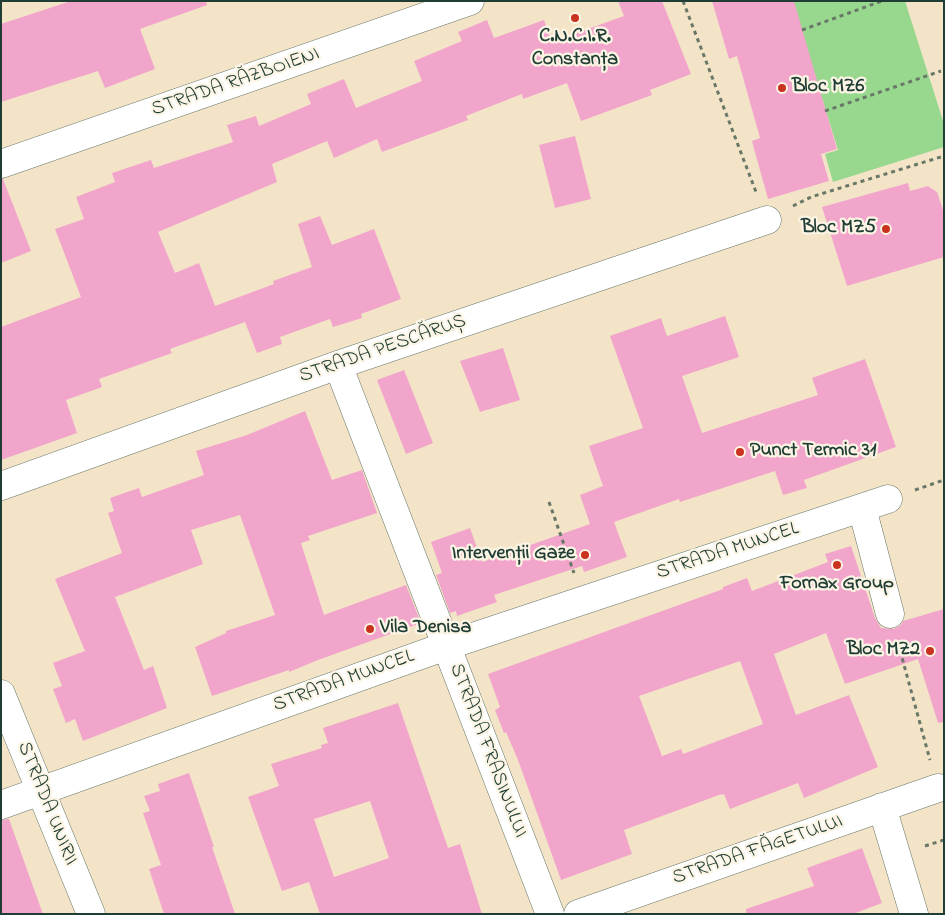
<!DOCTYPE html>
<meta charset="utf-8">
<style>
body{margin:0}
#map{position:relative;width:945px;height:915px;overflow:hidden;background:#f3e4c8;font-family:"Indie Flower",sans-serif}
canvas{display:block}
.frame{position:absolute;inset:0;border:2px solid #1f3d34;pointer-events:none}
</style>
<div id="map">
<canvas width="945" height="915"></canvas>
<div class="frame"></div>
</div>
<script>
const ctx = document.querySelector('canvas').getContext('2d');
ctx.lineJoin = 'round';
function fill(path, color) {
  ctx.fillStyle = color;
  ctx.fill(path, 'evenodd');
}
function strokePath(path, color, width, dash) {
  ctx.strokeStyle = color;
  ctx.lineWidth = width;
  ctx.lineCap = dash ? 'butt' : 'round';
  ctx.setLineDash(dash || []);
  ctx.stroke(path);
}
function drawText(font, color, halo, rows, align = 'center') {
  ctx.font = font + ' "Indie Flower",sans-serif';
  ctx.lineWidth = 4.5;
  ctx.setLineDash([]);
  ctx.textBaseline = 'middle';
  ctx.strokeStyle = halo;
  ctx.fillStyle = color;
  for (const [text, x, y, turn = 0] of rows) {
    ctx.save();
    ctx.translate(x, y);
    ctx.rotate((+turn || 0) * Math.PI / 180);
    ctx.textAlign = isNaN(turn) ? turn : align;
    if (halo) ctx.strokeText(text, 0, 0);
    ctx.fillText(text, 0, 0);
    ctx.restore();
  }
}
const green = new Path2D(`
 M792,1H905L944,124V147L833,182L825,154L838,150Z`);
const building = new Path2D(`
 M71,1H206L207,5L140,29L155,69L105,88L98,71L1,102V24Z
 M618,1H662L691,74L650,90L652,95L581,121L567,83L523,99L522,94L466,116L468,120L382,152L377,139L334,158L327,141L272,164L277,182L158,232L175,273L199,263L215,306L274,284L273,281L312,267L298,224L320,216L332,245L374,229L401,299L361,314L362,318L333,327L330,319L280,337L282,344L257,353L245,322L170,349L172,353L99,379L102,387L66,400L77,433L1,460V327L81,297L55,229L84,219L76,197L115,182L112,173L151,160L154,168L233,142L227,125L256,116L259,126L311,104L307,94L344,79L356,108L422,81L414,61L462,41L458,32L487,20L494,38L544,20L552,42L624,16Z
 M712,1H794L837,149L821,154L829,181L768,199L753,145L752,141L760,138L737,56L729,59Z
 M575,136L591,199L555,208L539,145Z
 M1,179H3L31,251L1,263Z
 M908,183L910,191L928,186L937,192L944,213V257L847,286L822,207Z
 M725,316L739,357L682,376L702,433L818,395L812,378L865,359L896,447L804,480L807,488L783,495L775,471L680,502L679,499L614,522L627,557L584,572L582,566L494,595L497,602L457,616L456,611L450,613L436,575L442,573L431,542L470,528L482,562L590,524L580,495L603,486L589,446L643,428L610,336L661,318L667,336Z
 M503,348L520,400L480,412L460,361Z
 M404,370L433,443L406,454L377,380Z
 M305,411L332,480L362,470L377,513L308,536L310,540L301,543L324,615L406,585L421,623L318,660L289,672V670L212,696L195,647L226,633V631L275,615L240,515L191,530L203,564L115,597L144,670L153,666L167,708L83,741L75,719L66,723L53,689L62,686L53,663L85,651L55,579L122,553L108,513L114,511L110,498L139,488L142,497L204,475L196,451L247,435Z
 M851,546L875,618L881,628L894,629L901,625L903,621L944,609V722L938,723L918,659L845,684L826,633L774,654L796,715L849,695L878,767L804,798L798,783L730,809L724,794L719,795L624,830L632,854L561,880L518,760L506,732L504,733L495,710L500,707L488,674L723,589V587L747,578L752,591L828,562L825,554ZM740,661L763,724L683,754L681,749L662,756L639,696Z
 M398,703L448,848L460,844L482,914H320L309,882L282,891L248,797L279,786L271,764L322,748L321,745L328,743L323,728ZM370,801L389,858L334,877L314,819Z
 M189,773L214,847H212L235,914H164L149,869L161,865L143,813L150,811L144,796L160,791L158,784Z
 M9,819L35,892L43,914H1V820Z
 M862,848L882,903L853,914H746V909L814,886L807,868Z`);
const path = new Path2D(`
 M683,1L756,192
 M802,30L882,1
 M825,111L941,71
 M793,206L811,197L944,156
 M915,490L944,480
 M549,502L574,573
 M898,643L930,760
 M925,846L944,840`);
const minor = new Path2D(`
 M1,164L470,1
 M338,365L550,914
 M1,486L338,365L767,220
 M862,508L890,614
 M1,694L91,914
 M1,805L446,646L888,499
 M882,807L914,914
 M578,914L938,788`);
const markers = [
 [575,18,5,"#c8321e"],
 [782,88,5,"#c8321e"],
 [886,229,5,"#c8321e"],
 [740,452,5,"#c8321e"],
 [585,555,5,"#c8321e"],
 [837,565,5,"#c8321e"],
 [370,629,5,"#c8321e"],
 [930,651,5,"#c8321e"]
];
const poiNames = [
 ["C.N.C.I.R.",575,38,"center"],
 ["Constanța",575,61,"center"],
 ["Bloc MZ6",792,88],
 ["Bloc MZ5",876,229,"right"],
 ["Punct Termic 31",750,452],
 ["Intervenții Gaze",575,555,"right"],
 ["Fornax Group",837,585,"center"],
 ["Vila Denisa",380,629],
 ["Bloc MZ2",920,651,"right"]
];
const streetNames = [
 ["STRADA RĂZBOIENI",236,83,-19],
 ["STRADA PESCĂRUȘ",383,350,-19],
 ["STRADA MUNCEL",728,552,-18],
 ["STRADA MUNCEL",344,682,-20],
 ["STRADA FRASINULUI",487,751,69],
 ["STRADA UNIRII",46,804,68],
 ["STRADA FĂGETULUI",758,851,-19]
];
fill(green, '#97d78e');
fill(building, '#f2a5cb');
strokePath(minor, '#697768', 29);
strokePath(path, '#697768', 3, [4, 4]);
strokePath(minor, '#fff', 28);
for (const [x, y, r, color] of markers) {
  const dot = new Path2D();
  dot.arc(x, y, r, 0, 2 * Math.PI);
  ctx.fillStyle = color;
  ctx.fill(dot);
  strokePath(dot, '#fcf5e5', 2);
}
drawText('bold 20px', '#1f3d34', '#fcf5e5', poiNames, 'left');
drawText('20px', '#1f3d34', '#fcf5e5', streetNames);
</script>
